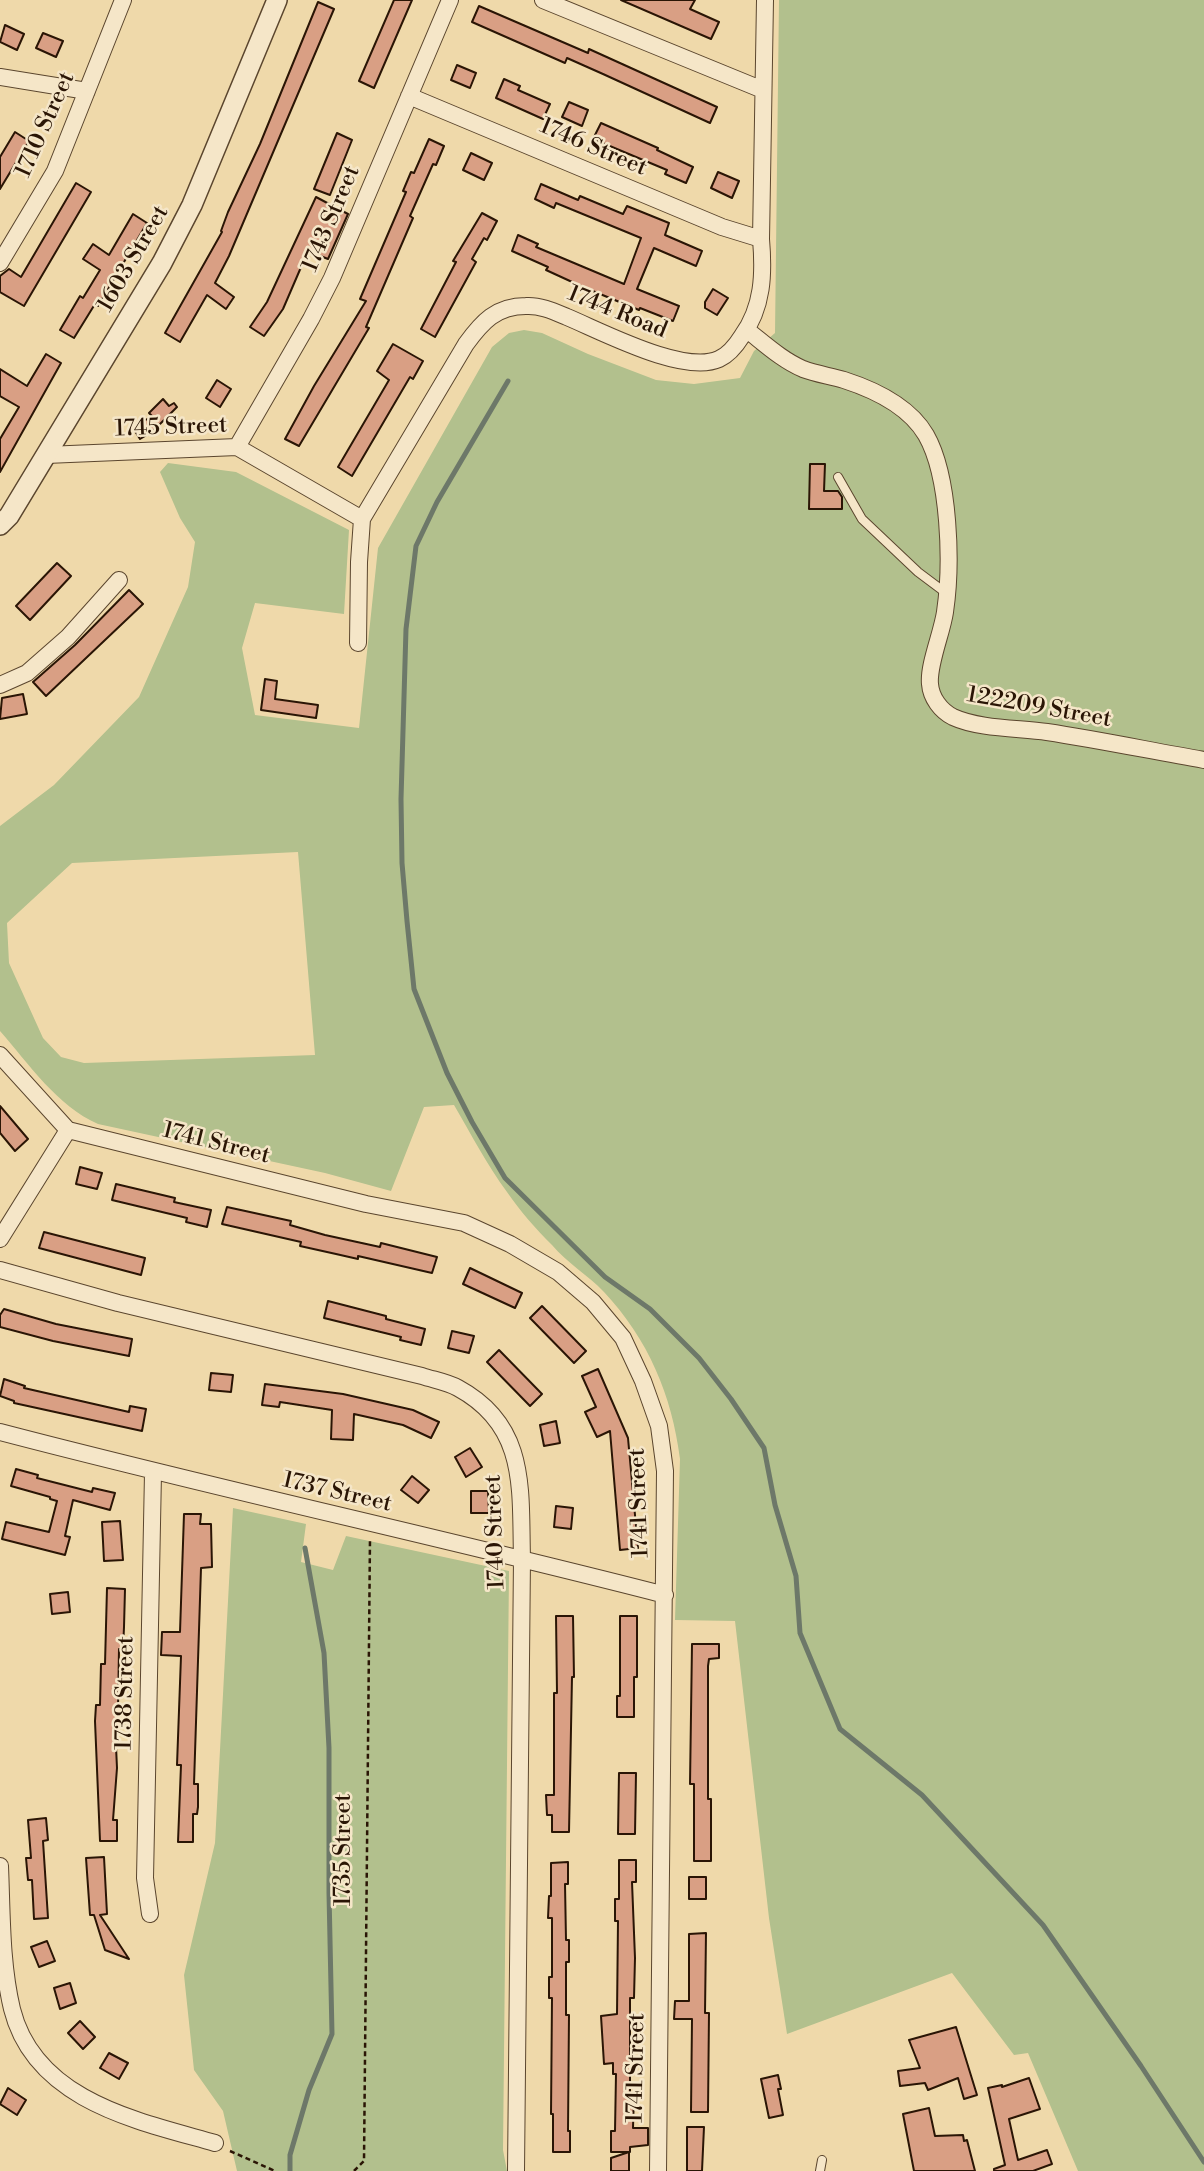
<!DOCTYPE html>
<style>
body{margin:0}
canvas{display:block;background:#efd9aa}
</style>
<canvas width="1204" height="2171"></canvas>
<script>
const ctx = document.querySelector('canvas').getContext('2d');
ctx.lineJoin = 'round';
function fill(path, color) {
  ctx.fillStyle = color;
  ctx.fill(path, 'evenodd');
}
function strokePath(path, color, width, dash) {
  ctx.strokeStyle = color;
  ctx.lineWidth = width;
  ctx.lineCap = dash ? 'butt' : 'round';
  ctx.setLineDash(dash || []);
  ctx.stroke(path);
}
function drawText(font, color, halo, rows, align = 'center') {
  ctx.font = font + ' "Libre Bodoni",serif';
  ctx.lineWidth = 5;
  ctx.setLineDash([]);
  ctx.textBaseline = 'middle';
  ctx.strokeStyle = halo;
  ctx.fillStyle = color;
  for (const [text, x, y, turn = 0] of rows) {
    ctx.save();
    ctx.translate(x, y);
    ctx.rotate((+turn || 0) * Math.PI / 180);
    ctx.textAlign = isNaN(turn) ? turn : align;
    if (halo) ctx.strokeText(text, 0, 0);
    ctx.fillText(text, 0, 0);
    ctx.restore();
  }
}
const green = new Path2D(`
 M779,0H1204V2171H1078L1028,2053L1014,2055L952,1973L787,2034L769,1918L735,1621L675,1620L680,1459C672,1395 648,1339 604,1292C588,1275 567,1263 552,1245C536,1229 520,1211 507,1192C487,1165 471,1134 454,1105L424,1107L391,1191L325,1173L98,1124C57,1106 29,1064 0,1031V826L54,785L139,697L188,587L195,542L180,518L160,472L168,463L236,472L349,530L344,614L255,603L242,648L255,715L359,728L378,548L492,347L509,333L524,330L542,333L588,354L656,380L694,384L740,378L754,351L775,333ZM298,852L315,1055L84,1063L61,1057L43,1038L9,963L7,923L72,863Z
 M233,1508L306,1524L301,1562L333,1570L346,1536L509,1571L503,2150L507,2171H237L223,2111L194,2070L184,1975L215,1843Z`);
const stream = new Path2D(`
 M508,381L437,502L416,546L406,629L401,799L402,863L407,921L414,989L447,1073L472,1122L505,1178L605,1277L650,1309L699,1358L731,1399L764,1448L775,1505L796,1576L800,1633L840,1729L922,1795L1043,1925L1141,2066L1204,2162
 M290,2171V2155L309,2090L332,2034L329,1893V1748L324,1653L305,1548`);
const building = new Path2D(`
 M394,0H412L374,88L359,81Z
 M621,0H695L690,9L719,22L711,39Z
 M318,2L334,9L229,256L215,283L234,297L226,309L207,295L180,342L165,333L222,232L221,231L228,212L260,144Z
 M479,6L588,53L589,49L717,107L710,123L603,74L567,58L565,63L472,22Z
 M5,25L24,34L17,50L0,42Z
 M43,33L63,41L56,57L36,48Z
 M457,65L476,73L470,88L451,80Z
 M504,79L520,86L518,90L550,104L543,119L496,98Z
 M569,102L588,110L582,126L562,117Z
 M601,123L658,148L657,150L693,167L686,183L665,174L667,170L593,139Z
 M15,132L29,141L0,189V157Z
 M337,133L352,140L330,195L314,189Z
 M429,139L444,146L436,165L433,164L410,216L413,218L366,327L369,328L299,446L285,439L314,386L366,301L360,299L406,192L403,191L411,172L414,173Z
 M471,153L492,163L484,180L463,170Z
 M718,172L739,181L732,198L711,188Z
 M76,183L91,192L24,306L0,292V276L9,269L21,277Z
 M541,184L578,200L580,196L623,214L627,206L669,223L665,235L702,251L696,266L654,248L637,289L679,306L673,321L640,308L639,310L583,287L546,270L548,267L512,251L518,235L538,244L536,247L624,284L641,238L556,203L554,208L535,199Z
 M316,197L348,214L328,259L308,251L283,309L264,336L250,327L267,302Z
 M482,213L497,221L487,240L484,238L472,259L476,262L435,337L421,329L456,262L453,261Z
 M133,214L147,223L98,306L95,304L74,338L60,330L80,296L83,298L100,270L83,259L93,244L109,255Z
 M713,289L728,298L717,315L705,308V302Z
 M393,344L423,361L413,379L410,377L352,476L338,467L389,380L377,371Z
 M46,354L61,363L0,472V439L19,407L0,396V369L27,386Z
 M217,380L231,389L220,407L206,398Z
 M163,399L169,406L174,403L177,407L152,432L140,439L133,428L152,416L149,413Z
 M810,464H825L824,491H838L842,497V509H809Z
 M57,563L71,576L30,620L16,606Z
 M129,590L143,604L46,696L33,682L75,645Z
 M265,679L277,681L275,699L318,705L316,718L261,710Z
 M23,694L27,714L0,719L2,698Z
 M0,1106L28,1139L15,1151L0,1133Z
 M80,1167L102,1173L97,1189L76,1184Z
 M116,1184L175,1198L174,1202L211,1210L207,1227L186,1222L187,1218L112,1200Z
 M227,1207L291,1221L290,1225L325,1235L380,1247L381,1243L437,1257L432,1273L358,1256V1259L336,1254L300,1246L301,1242L222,1224Z
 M44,1232L145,1258L141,1275L39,1248Z
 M470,1268L522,1293L515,1308L463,1284Z
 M328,1301L386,1316V1319L425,1329L421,1345L400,1340L401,1337L324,1318Z
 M542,1306L586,1351L574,1363L530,1318Z
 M4,1309L56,1324L132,1339L129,1356L53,1341L0,1327V1315Z
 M452,1331L474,1336L469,1353L448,1348Z
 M499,1350L542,1394L530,1406L487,1362Z
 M598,1369L628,1438L638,1548L620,1550L610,1431L597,1437L585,1412L596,1407L582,1376Z
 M211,1373L233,1375L231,1392L209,1390Z
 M4,1379L25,1386L24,1388L129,1412L130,1406L146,1409L142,1431L14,1403V1401L0,1396Z
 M265,1384L343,1394L413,1410L439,1422L431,1438L403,1425L354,1414L353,1440L331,1439L332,1410L280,1402L279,1407L262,1405Z
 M556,1421L560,1443L544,1446L540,1425Z
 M470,1448L482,1467L466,1477L455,1457Z
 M16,1469L38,1475L37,1478L92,1492L93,1488L115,1493L110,1510L73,1500L65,1536L70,1537L65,1555L2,1539L6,1522L49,1532L57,1501L50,1499V1497L11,1486Z
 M412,1476L429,1490L418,1503L401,1490Z
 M471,1491H488L489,1513H471Z
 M556,1506L573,1508L571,1529L554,1527Z
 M184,1514H201L200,1524H211L212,1567L201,1568L194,1784H198V1807L197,1814H193V1842H178L181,1765H177L181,1656L161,1655L162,1632H180Z
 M120,1521L123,1560L104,1561L102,1522Z
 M107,1588L125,1589L124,1627L123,1649H119L118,1709L117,1725H115L117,1768L113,1820H117V1841H100L95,1721L96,1705H100L101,1664H105Z
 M68,1592L70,1612L52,1614L50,1594Z
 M556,1616H573L574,1677H572L569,1832H552V1815H547L546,1795H554V1693H557Z
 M620,1616H637V1677H634V1717H617V1696H620Z
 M692,1644H719V1658L709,1659L708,1666V1799H711V1861H694V1784H690Z
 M619,1773H636L635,1834H618Z
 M46,1818L48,1840L43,1841L48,1918L34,1919L32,1880H28L26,1858H31L28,1820Z
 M104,1857L107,1914L100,1915L129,1959L105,1950L94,1915H90L86,1858Z
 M619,1860H636V1882H632L635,1958L634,1998H630V2094H634L633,2128H648V2145L630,2147V2152H611V2131H615L616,2074H613V2063L604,2064L601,2016L617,2014L618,1921H615V1899H619Z
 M568,1862V1884H565L566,1940H569V1962H566V2015H569L568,2131H570V2152H553V2114H551L552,1998H549V1977H552V1918H548L549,1896H551V1863Z
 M689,1877H706V1899H689Z
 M706,1933L705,2013H709L708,2112H691L692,2019H674L675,2001H689V1934Z
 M47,1941L55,1961L39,1967L31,1947Z
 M70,1983L76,2003L60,2009L54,1988Z
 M80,2021L95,2037L83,2049L68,2033Z
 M956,2027L977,2095L964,2099L958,2078L928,2090L925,2083L900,2086L898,2071L920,2068L909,2040Z
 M109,2053L128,2063L119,2079L100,2068Z
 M778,2075L781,2089H778L783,2115L769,2118L761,2079Z
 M1029,2078L1040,2109L1009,2119L1018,2160L1047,2150L1052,2164L1033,2171H994V2169L1005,2165L988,2088L1002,2085V2087Z
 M8,2088L26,2100L17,2115L0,2104Z
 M929,2108L935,2136L963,2135L964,2141L967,2140L975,2171H914L903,2114Z
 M687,2127H704L702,2171H687Z
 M629,2152V2171H611V2158Z`);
const path = new Path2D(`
 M230,2151L275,2171
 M354,2171L364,2161L370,1538`);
const service = new Path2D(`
 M838,477L862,519L918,572L946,593
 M820,2171L822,2160`);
const minor = new Path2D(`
 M543,0L763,90
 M0,77L87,91
 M409,96L722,227L761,239
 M0,263L55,171L123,0
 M747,330C765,344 782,360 803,369C816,374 831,376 844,380C875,390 909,406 926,435C950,477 952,565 945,612C942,633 928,665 930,684C931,698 941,711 953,717C979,729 1019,728 1047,732C1100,740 1152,751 1204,760
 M237,447L311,319L332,278L450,0
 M46,455L237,447L362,519
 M358,643L359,562L362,519L466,344C482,322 496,306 526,306C540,305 555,312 567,317C603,332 684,375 719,359C728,355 737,344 742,336C763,307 764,274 761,239L765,0
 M0,685L27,673L68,637L119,580
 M0,1055L68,1130L366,1204L464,1223L510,1244L558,1272L593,1302L623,1338L643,1381L659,1426L665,1471L658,2171
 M0,1239L68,1130
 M0,1270L118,1303L422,1376C434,1380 447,1382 458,1388C528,1426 520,1489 522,1558L516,2171
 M0,1432C221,1490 444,1538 665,1595
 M0,1866C2,1913 1,1963 12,2009C35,2101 138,2121 215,2143
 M150,1914L145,1878L153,1473`);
const tertiary = new Path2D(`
 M0,525L9,516L162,263L192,205L277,0`);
const streetNames = [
 ["1710 Street",46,125,-66],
 ["1746 Street",593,148,23],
 ["1743 Street",332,219,-67],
 ["1603 Street",134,259,-60],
 ["1744 Road",617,313,22],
 ["1745 Street",171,428,-2],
 ["122209 Street",1039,708,10],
 ["1741 Street",216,1144,14],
 ["1737 Street",337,1493,13],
 ["1741 Street",640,1503,-92],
 ["1740 Street",496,1532,-92],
 ["1738 Street",126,1693,-89],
 ["1735 Street",344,1850,-90],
 ["1741 Street",637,2068,-89]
];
fill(green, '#b2c08d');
strokePath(stream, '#6d7869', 5);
fill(building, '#d99f84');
strokePath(building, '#2a1505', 2);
strokePath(service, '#5b462e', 10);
strokePath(minor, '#5b462e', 18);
strokePath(tertiary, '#5b462e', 22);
strokePath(path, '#2a1505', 2.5, [5, 3.5]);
strokePath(service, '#f5e6c8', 8);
strokePath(minor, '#f5e6c8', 16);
strokePath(tertiary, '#f5e6c8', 19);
drawText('23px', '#2a1505', '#f5e6c8', streetNames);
</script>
